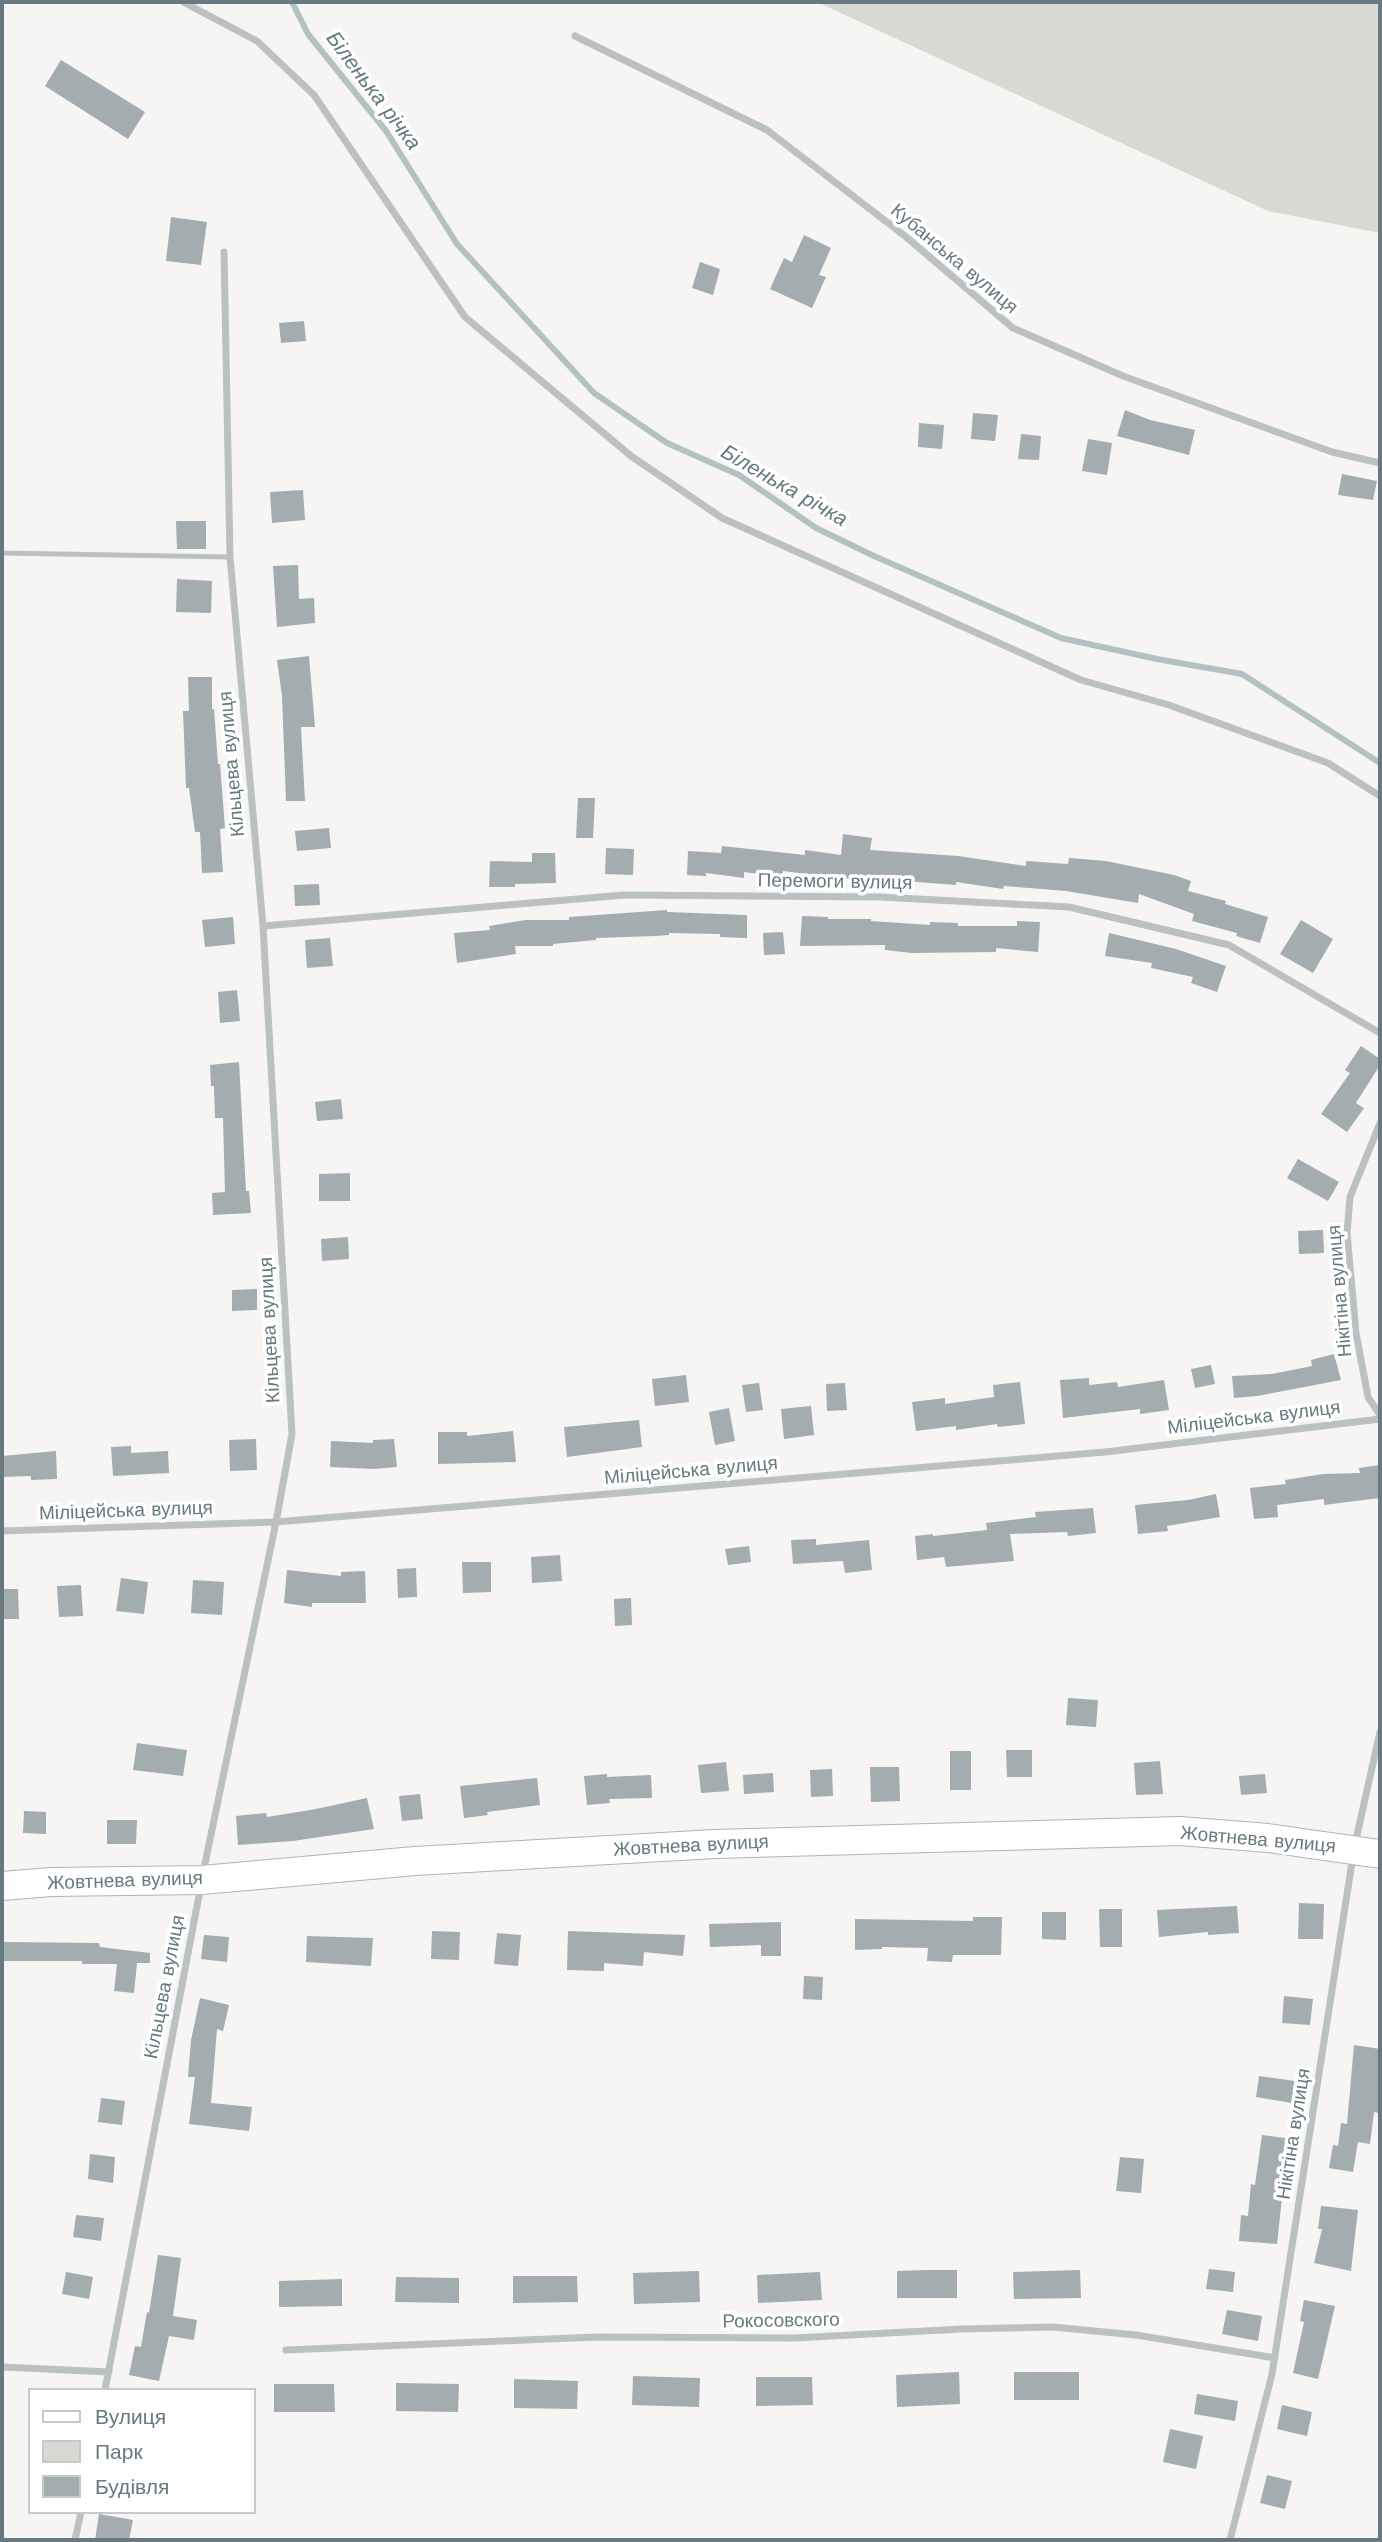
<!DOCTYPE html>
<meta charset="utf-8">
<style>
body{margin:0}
#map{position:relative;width:1382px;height:2542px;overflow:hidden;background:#f6f5f3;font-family:"Work Sans",sans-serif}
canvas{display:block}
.frame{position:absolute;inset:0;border:4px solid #687980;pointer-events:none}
.legend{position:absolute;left:28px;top:2388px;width:228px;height:126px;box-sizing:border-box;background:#fff;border:2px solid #c3c9cc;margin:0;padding:9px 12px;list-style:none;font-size:21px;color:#687980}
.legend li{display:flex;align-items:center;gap:14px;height:35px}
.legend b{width:35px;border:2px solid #c3c9cc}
</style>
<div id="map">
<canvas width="1382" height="2542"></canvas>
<div class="frame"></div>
<ul class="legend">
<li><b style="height:9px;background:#fff"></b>Вулиця</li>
<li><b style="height:19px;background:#d6dad2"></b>Парк</li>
<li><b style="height:19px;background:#a3acaf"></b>Будівля</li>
</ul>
</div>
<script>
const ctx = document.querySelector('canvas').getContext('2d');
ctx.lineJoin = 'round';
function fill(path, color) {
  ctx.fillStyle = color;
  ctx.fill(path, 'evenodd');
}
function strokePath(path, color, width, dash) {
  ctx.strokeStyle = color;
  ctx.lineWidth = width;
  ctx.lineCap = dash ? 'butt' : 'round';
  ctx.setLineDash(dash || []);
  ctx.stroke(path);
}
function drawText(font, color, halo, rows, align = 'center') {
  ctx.font = font + ' "Work Sans",sans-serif';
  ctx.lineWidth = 7;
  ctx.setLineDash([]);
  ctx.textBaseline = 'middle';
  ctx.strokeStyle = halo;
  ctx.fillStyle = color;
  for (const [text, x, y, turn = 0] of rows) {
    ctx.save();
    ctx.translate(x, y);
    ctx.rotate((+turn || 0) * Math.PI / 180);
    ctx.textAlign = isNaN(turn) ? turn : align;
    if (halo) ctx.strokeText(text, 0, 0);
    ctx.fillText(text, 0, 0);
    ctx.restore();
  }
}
const green = new Path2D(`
 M817,2H1380V233L1268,211Z`);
const stream = new Path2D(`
 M292,2L308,34L386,131L457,244L594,393L667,443L739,475L816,528L874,556L1061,638L1157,659L1242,674L1380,763`);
const building = new Path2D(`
 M61,60L145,112L128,139L45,86Z
 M171,217L207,222L201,265L166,261Z
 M804,235L831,248L819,275L826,277L812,308L770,289L784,258L792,262Z
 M700,262L720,269L713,295L692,288Z
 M304,321L306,341L281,343L279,323Z
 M1125,410L1150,420L1195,430L1189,455L1117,436Z
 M973,413L998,415L995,441L971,439Z
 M919,423L944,425L942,449L918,447Z
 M1021,434L1041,436L1039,460L1018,459Z
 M1088,439L1112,443L1107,475L1082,471Z
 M1342,474L1377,481L1373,500L1338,495Z
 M303,490L305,520L272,523L270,492Z
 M176,521H206V549H177Z
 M298,565L299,599L314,598L315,623L277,627L273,566Z
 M177,579L212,581L211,613L176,612Z
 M309,656L315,727H301L305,801H286L282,696L277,660Z
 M188,677H212V709H214L218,764H220L225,828L220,829L223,872L202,873L200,832H195L189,788H186L183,711H189Z
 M578,798H595L593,838H576Z
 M329,828L331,848L297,851L295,831Z
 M843,834L872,838L870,850L958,856L1026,866V861L1068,864L1069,858L1106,861L1174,875L1191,881L1188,891L1226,901L1225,904L1268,917L1260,943L1236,936L1237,933L1192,921L1194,914L1139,894L1138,903L1066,891L1004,886L1003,889L956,882V885L866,878V881L783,871L782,877L744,872V878L706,873V876L687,875L688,851L721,853L722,846L805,855V850L841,855Z
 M606,848L634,849L633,875L605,874Z
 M532,853H555L556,883L515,884V887H489L490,861L532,862Z
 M319,884L320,905L295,906L294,885Z
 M667,910V912L747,915V938L720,937V934L669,933V935L655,936L596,938V940L553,944V946H515L516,954L457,963L454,933L490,930L489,926L525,920H569V917Z
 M802,916L828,917V919H871V921L930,925V922L958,923V926H1017V921L1040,922L1038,952L996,948V952L912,953L885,950V945L800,946Z
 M233,917L235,944L205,947L202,920Z
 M1301,920L1333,939L1313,973L1280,954Z
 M783,932L785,954L764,955L763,933Z
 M1109,933L1176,949L1226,966L1217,992L1191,983L1193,977L1151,968L1152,963L1105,956Z
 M330,938L333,966L307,968L305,940Z
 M237,990L240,1021L220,1023L218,992Z
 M1361,1046L1380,1059V1065L1356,1103L1364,1108L1347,1132L1321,1114L1350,1073L1345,1070Z
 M239,1062L246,1191H249L251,1213L213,1215L212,1193L225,1192L223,1118H215L214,1086H211L210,1065Z
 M341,1099L343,1119L317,1121L315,1102Z
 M1298,1159L1339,1182L1328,1201L1287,1178Z
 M350,1173V1201H319V1174Z
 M1323,1230L1324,1253L1299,1254L1298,1231Z
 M348,1237L349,1259L322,1261L321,1239Z
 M257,1289V1310L232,1311V1290Z
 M1334,1354L1341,1380L1257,1396L1234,1398L1232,1376L1272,1374L1312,1366L1311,1360Z
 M1211,1365L1215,1384L1195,1388L1191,1369Z
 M686,1375L689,1402L655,1406L652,1379Z
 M1089,1378V1385L1117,1382L1118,1387L1164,1380L1169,1410L1140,1414V1409L1063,1418L1060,1380Z
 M1020,1382L1025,1424L998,1427L997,1424L956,1430V1426L916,1431L912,1402L945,1398V1404L994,1397L993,1385Z
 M759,1383L763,1410L746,1412L742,1385Z
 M845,1383L847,1410L827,1411L826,1384Z
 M811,1406L814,1435L784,1439L781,1409Z
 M729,1408L735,1441L715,1445L709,1412Z
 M639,1420L642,1447L567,1457L564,1427Z
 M513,1431L516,1462L438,1464V1432H467V1436Z
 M256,1439L257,1470L230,1471L229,1440Z
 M394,1439L397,1467L374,1469L330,1467L331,1441L373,1443V1440Z
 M131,1446V1453L168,1451L169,1473L113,1476L111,1447Z
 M56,1451L57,1479L31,1480V1476L2,1477V1456Z
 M1380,1465V1498L1324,1505V1499L1277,1505L1278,1517L1254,1519L1250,1488L1286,1484L1285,1480L1323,1474L1360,1473L1359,1468Z
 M1216,1494L1220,1517L1167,1526L1168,1531L1138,1534L1135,1505L1188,1500Z
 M1093,1508L1096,1533L1068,1536L1067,1532L1010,1534L1014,1561L946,1567L944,1557L917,1560L915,1536L933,1534V1536L987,1530L986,1523L1036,1517L1035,1512Z
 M816,1539V1545L869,1540L872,1570L845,1573L843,1561L793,1564L791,1540Z
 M749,1546L751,1562L728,1565L725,1549Z
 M560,1555L562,1581L532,1583L531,1557Z
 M462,1562H491V1592L463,1593Z
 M416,1568L417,1597L398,1598L397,1569Z
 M287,1570L341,1576V1572L365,1571L366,1603H312V1607L284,1603Z
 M121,1578L148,1582L144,1614L116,1611Z
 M193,1580L224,1582L222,1615L191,1613Z
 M81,1585L83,1616L59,1617L57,1586Z
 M2,1589H18L19,1619H2Z
 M631,1598L632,1625L615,1626L614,1599Z
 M1068,1698L1098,1700L1096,1727L1066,1725Z
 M137,1743L187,1750L183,1776L133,1770Z
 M1006,1750H1032V1777H1007Z
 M950,1751H971V1790H950Z
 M1160,1761L1163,1794L1136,1795L1134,1763Z
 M726,1762L729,1791L701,1793L698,1765Z
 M870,1767H899L900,1801L871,1802Z
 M832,1769L833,1796L811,1797L810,1770Z
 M773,1773L774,1792L744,1794L743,1775Z
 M607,1774V1777L651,1775L652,1798L609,1799L610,1803L587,1805L584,1776Z
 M1265,1774L1267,1793L1241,1795L1239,1776Z
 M537,1778L540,1805L487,1812L488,1815L464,1818L460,1786Z
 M420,1794L423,1819L402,1821L399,1796Z
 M367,1798L374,1829L293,1841L238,1845L236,1816L266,1813L267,1817L316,1809Z
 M24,1811L46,1812V1834L23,1833Z
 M107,1820H137L136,1844H107Z
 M1299,1903L1324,1904L1323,1939H1298Z
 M1237,1906L1239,1933L1208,1935V1932L1159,1937L1157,1910Z
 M1099,1909H1122V1947H1100Z
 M1042,1912H1066V1940L1042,1939Z
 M973,1917H1002L1001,1955H953L952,1962L927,1961L928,1948L882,1947V1949L855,1950V1919L973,1921Z
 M781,1922V1956H761V1945L710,1947L709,1924Z
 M432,1931L460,1932L459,1960L431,1959Z
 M568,1931L685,1935L683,1956L644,1952L643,1966L604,1963V1971L567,1970Z
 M497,1933L521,1935L518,1966L494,1964Z
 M204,1935L229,1937L227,1962L201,1959Z
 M307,1936L373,1938L371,1966L306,1962Z
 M2,1942L99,1943L100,1947L150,1953V1963H137L134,1993L114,1991L117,1964H82V1961H2Z
 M804,1976L823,1977L822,2000L803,1999Z
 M1284,1996L1313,1999L1310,2025L1282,2023Z
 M200,1998L229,2005L223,2031L217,2029L211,2103L252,2107L249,2131L189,2124L195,2077H188L191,2040Z
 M1354,2045L1380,2049V2092L1378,2113L1374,2112L1370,2144L1358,2142L1353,2172L1329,2168L1333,2145L1338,2146L1341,2123L1347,2124Z
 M1259,2076L1302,2082L1298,2104L1256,2097Z
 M101,2098L125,2101L122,2125L98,2122Z
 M1262,2135L1292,2139L1289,2160H1286L1277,2244L1239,2241L1241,2215L1248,2216L1251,2184L1255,2185Z
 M90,2154L115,2157L113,2183L88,2179Z
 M1120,2157L1144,2159L1141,2193L1116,2191Z
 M1321,2206L1358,2210L1351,2271L1314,2263L1322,2229H1318Z
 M76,2215L104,2218L101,2241L73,2237Z
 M158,2255L181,2258L173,2316L197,2320L194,2340L169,2336L159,2381L129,2375L135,2346L141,2347L147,2312L149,2313Z
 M1209,2269L1235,2272L1233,2292L1206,2289Z
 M928,2270H957V2298H897V2271Z
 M1080,2270L1081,2298L1014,2299L1013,2272Z
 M699,2271L700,2302L634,2304L633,2273Z
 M66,2272L93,2277L89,2299L62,2294Z
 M820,2272L822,2300L758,2303L757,2275Z
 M513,2276H577L578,2302L513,2303Z
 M396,2277L459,2278V2303L395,2302Z
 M342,2279V2306L279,2307V2281Z
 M1304,2300L1335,2306L1318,2379L1293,2373L1304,2322L1300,2321Z
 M1227,2310L1262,2316L1258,2341L1222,2334Z
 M959,2372L960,2404L897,2407L896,2375Z
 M1014,2372H1079V2400H1014Z
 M633,2376L700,2378L699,2407L632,2405Z
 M756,2377H812L813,2405L756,2406Z
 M514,2379L578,2381L577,2409L514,2408Z
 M396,2383L459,2384L458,2412L396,2411Z
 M274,2384H334L335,2412H274Z
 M1197,2394L1238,2401L1235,2421L1194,2414Z
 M1282,2405L1312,2412L1307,2436L1277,2429Z
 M1170,2429L1203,2436L1196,2469L1163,2462Z
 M1267,2475L1292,2481L1285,2509L1260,2503Z
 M99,2514L133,2520L129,2540H95Z`);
const lane = new Path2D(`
 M2,553L230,557`);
const street = new Path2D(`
 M183,2L257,41L314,95L465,317L631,456L722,518L1081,680L1169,705L1328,763L1380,796
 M575,36L767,130L905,236L1013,328L1123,376L1332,452L1380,463
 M263,926L624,895L879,897L1069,907L1229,945L1380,1033
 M1380,1123L1350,1197L1347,1233L1356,1333L1368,1397L1380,1415
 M2,1531L276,1522L1105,1452L1380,1419
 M1355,1844L1380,1732
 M203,1873L276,1522L292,1434L263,926L230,557L224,252
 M286,2350L597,2337L795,2338L962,2329L1053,2327L1136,2335L1275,2358
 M2,2367L109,2372
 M105,2390L201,1885
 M75,2540L81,2512
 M1230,2540L1272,2374L1353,1856`);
const secondary = new Path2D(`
 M2,1886L51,1882L202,1880L415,1861L715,1844L1180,1831L1268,1838L1380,1854`);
const streetNames = [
 ["Кубанська вулиця",954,259,40],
 ["Кільцева вулиця",232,764,-95],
 ["Перемоги вулиця",835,882,1],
 ["Нікітіна вулиця",1340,1291,-95],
 ["Кільцева вулиця",270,1330,-93],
 ["Міліцейська вулиця",1254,1418,-7],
 ["Міліцейська вулиця",691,1471,-5],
 ["Міліцейська вулиця",126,1511,-2],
 ["Жовтнева вулиця",1258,1840,5],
 ["Жовтнева вулиця",691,1846,-3],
 ["Жовтнева вулиця",125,1881,-2],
 ["Кільцева вулиця",165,1987,-79],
 ["Нікітіна вулиця",1294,2134,-81],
 ["Рокосовского",781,2321,-1]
];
const waterNames = [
 ["Біленька річка",373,91,53],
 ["Біленька річка",784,486,30]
];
fill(green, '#d6dad2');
strokePath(stream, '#b4c1c3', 6);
fill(building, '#a3acaf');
strokePath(secondary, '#adb4b7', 30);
strokePath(lane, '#bbc0c2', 5);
strokePath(street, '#bbc0c2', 7);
strokePath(secondary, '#fff', 28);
drawText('19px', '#687980', '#fff', streetNames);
drawText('italic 21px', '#637a7d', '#fff', waterNames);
</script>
